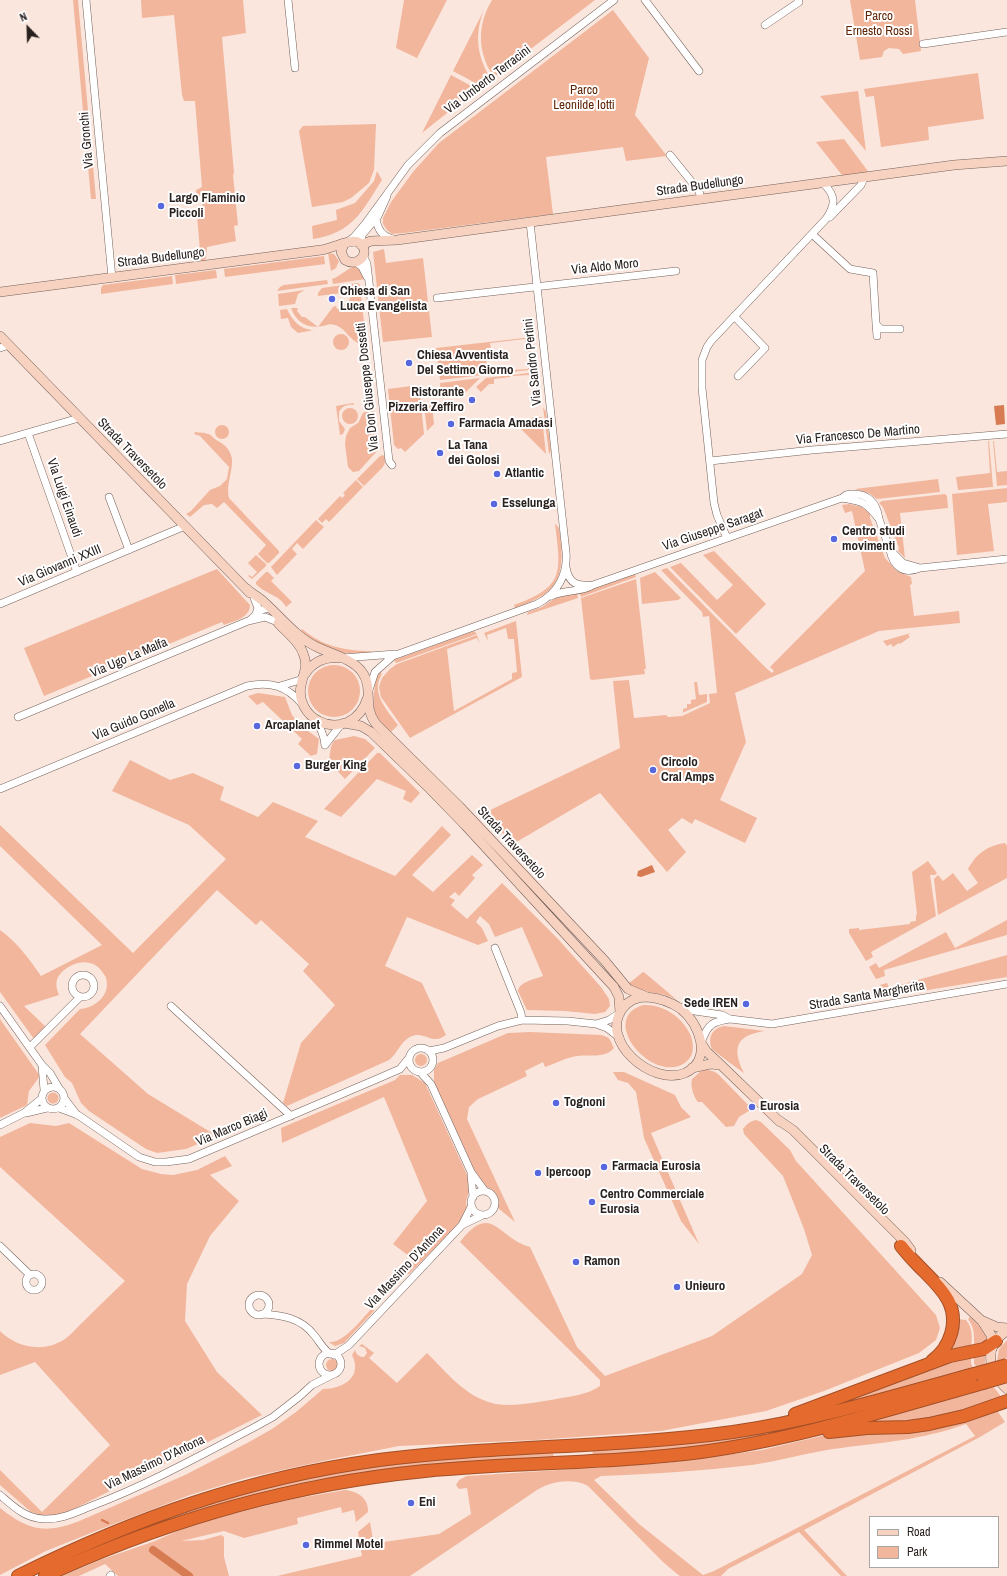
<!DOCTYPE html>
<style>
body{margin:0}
#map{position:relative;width:1007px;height:1576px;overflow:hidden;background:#fae6dd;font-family:"Archivo Narrow",sans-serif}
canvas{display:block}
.legend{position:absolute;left:869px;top:1516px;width:130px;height:52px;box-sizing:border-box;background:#fff;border:1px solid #a9a6a5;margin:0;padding:5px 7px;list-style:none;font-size:12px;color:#29211e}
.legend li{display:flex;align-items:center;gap:8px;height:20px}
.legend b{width:20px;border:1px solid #a9a6a5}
.north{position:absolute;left:8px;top:8px;width:40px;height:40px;-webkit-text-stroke:3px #fff;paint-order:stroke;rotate:337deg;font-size:11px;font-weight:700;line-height:16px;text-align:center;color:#29211e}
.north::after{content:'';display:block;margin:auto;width:14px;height:18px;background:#29211e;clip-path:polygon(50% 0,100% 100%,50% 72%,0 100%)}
</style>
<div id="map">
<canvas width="1007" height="1576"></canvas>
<ul class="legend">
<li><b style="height:5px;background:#f7d2c0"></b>Road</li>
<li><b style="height:11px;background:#f2b69d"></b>Park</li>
</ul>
<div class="north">N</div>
</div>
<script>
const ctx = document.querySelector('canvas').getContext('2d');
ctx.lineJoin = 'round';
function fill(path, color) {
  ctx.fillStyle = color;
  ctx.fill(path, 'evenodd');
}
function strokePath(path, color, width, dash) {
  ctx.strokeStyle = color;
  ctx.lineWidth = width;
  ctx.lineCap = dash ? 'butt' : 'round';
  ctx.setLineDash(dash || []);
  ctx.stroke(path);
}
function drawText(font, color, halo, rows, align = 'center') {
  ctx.font = font + ' "Archivo Narrow",sans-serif';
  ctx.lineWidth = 4;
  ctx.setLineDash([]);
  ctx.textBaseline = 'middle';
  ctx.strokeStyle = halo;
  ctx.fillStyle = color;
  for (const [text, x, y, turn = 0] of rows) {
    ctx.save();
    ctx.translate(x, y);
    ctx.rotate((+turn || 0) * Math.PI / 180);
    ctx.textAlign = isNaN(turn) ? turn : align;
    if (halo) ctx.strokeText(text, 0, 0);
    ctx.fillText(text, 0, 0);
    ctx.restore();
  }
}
const green = new Path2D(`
 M73,0H78L96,199H91Z
 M141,0H243L246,33L222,37L234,173L233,175L238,225L234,226L236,241L207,247L206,259L201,262L197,216L203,215L202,196H197L196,190L202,187L195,101H184L182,95L174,15L142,18Z
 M404,0H447L417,58L396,48Z
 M492,0H595L494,77C477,53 477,25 492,0Z
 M850,0H915L921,51L903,54L899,49L889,48L884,51L882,57L860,60Z
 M484,10C474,34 477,57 491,79L481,86L453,71Z
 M613,10L649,58L635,115L667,156L626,161L623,147L546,157L553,214L404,233L392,234L387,230L383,224V218L391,202L413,172L439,143Z
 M978,73L984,119L928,127L929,140L881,147L874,96L866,97L864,89Z
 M451,75L477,89L422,133Z
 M858,91L866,151L820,96Z
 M376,124L374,170L369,183L351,198L343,202L312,207L299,131L303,126Z
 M844,139L870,174L845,179L816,142Z
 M377,171L382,180C362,211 353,233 313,239L312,226L337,220L336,210L355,203L374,181Z
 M384,249L386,263L423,258L432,337L383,342L373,252Z
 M328,253L334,254L339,261L336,268L331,271Z
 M324,256L325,264L225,277L224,269Z
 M356,266L359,267L365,279L333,284L332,279C341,276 347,268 356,266Z
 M216,270L217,278L176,284L175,275Z
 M172,276L173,284L101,294V288L103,285Z
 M327,280L328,284L277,291L280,287L284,285Z
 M358,283L360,285L366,342L365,345C349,343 348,329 335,325C331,323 326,325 323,326C307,329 297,323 291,308H297L298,309L297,311L302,317H305L318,327L333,307L336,306L337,309L341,308V306C347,304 351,300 351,293H358V290L351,292L350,290V292L318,296V293L322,288Z
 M305,290L298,294L295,304L279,306L278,294Z
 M287,309C292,320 300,330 314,330L298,333L291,327L288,318L281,319L280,310Z
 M333 342a8 8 0 1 1 16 0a8 8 0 1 1-16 0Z
 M533,337L534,343L526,345L525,339L490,343L491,349H485L487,368L493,367V372L509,371V372L440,380L436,348Z
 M531,351L535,352L537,369L512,372V370L528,369V364L533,363L532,353L527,352Z
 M537,372L540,395L535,397L531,395H537L535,379L530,380L529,375L512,376V375Z
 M510,375V377L494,379V384H489L481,392L476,387L486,378Z
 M480,378L461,397L441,394L440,383Z
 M419,385L424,434L405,452L401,448L398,449L394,445L388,389Z
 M353,403L354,405C347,404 342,406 339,412V421L345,429L343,434L340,435L336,406Z
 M432,405L434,424L427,431L424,406Z
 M543,407L546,412L551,451L549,454Z
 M342 416a8 8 0 1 1 16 0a8 8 0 1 1-16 0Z
 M371,409L374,411L378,450L359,471L353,472L348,467L345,444L346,436L350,428L358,423L363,413Z
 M542,417L546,454L520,428L530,418Z
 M215 432a7 7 0 1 1 14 0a7 7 0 1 1-14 0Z
 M195,432C199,433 204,432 208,434C212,435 214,439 218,441C245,456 224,476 229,498L279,551V553L269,563H267L258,554L266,545L224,502L217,508L212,504L204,505L190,517L186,514L191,511L210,490L220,486L227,479L229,467L200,436L194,434Z
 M988,441H989L993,487L958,490L956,477L990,473Z
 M993,441H994L997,472L1007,471V485L997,486Z
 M383,455L386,459L384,465L382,468L364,486L357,479L380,456Z
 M938,479L940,492L877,499L869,493L855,489Z
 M356,480L363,487L329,522L326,519L322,523L318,519L340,496L342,498L345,495L343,493Z
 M1007,488V502L988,504L994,551L957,555L952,494Z
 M945,494L947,496L948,508L900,513L905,558L898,551L899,548L883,507L879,503L882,501Z
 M849,504L862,507L870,514V518L885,558L897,571L911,577L912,584L910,585L914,616L959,611L960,623L879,631L735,693L746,742L720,800L757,818L745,843L695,819L692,824L682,818L668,830L686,852L667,872L600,793L513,844L484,813L620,748L613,681L629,680L634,718L666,715L668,717L682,716L710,703L709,694L717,693L709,616L703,617L702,612L661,570L667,568L766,668L772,673L774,671L770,667L865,571L852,511L845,513L842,505Z
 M316,520L324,527L303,549L297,543L292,549L297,554L277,575L271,567Z
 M555,524C561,527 560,537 561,543C565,584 550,596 515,608L514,605C565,587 561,572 555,524Z
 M714,551L766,604L736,634L670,567L681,563L717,600L733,585L703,555Z
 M256,555L266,564V566L252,579L248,576L249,575L252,577L257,572L248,563Z
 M217,569L250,605C250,618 234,621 224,625L222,622L44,696L24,648Z
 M266,572H268L274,578L271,581L292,602L286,607C280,595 265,594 256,584V582Z
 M655,572L681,598L678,600L642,604L640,578Z
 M635,574L636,577L581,597L580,593Z
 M636,579L646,669H644L645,674L592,680L590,679L581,598Z
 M577,593L578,598L527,615L528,612L542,607L558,596Z
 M516,621L522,677L410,738L381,697L379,687L382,678L390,669L397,664L477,635L480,644L477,638L447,649L454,711L512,679V673L517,672L514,639H508L506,628L487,635L488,641L484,633Z
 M302,629C322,646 345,651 371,651V654C348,655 315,651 301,630Z
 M474,631L477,634L396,663L394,660Z
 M911,633L908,635L910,637L900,644L899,643L893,647L891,644L887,646L883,641Z
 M308 691a26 26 0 1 1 52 0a26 26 0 1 1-52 0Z
 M380,672L382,674C370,693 387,710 398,725L391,732C376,718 372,714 374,693C375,685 375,679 380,672Z
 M694,682H697L699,695L707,694V702L682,713L669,715L683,713V709L687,708V704H691V700L696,699Z
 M258,693L285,697L292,715L300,725L319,739L317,754L311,756L298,744L302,739L263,702L257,705L248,696Z
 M354,736L365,739L375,748L345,779L329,762C330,755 330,744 335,740Z
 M377,753H380L420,793L411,803L403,799L406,791L377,779L341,817L324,809Z
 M130,760L170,780L193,773L224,787L220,800L258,817L273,802L318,821L305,837L395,876L442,826L451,835L412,875L433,892L472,855L483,865L472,875L475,878L459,896L455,892L449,897L455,900L451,905L467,919L502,883L558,939L601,987L609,999L610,1006L605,1012L595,1014L565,1011L527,1010L518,991C519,982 535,979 543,976L522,927L495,937L489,924L480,916L476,922L482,928L488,941L478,945L407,917L385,966L422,983L446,1035C444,1036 440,1039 437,1039C428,1040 421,1031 410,1037C400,1042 398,1053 389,1060L287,1106L283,1103L301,1043L335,1005L303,971L309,964L261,920L256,925L217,890L80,1034L148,1094L217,1136L186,1149L157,1153L146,1149L89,1111L81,1103L72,1083L65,1077L45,1045L80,1009C95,1008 111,995 106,978C106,976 104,975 103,973C94,958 76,960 63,971C55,978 55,985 59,995L24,1006L46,1027L34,1039L0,992V930C17,942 30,960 41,976L102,945L0,846V825L133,953L226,859L189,825L112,791Z
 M1005,843L1007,846V878L938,915L934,879L938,875L943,881L953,873L967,891L978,883L968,869C977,853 987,846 1005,843Z
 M928,861L937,873L935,875H930L936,916L871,952L873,957L866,961L849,933V929L859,928V930L910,924V922L916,921V915L917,914L912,872Z
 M1007,920V935L884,970L885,976L876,979L869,967L876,963L879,968L946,932L955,948Z
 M1007,955V977L934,989L887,998L880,985L887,983L889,988Z
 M643,972L645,973L677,1000C660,990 643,995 628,984Z
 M643,1005C663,1004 683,1017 691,1036C693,1043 694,1050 691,1056C688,1061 684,1064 679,1066C646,1077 600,1018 643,1005Z
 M0,1019L40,1076L29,1091L27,1105L0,1118Z
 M724,1026L765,1031C737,1035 731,1047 744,1073C742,1072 714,1051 712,1049C707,1037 713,1028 724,1026Z
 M530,1032L601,1035C611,1038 609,1038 614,1048C604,1060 586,1053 572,1057C563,1059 554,1064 545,1067L543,1062L525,1071L527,1076L478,1099L469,1107L467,1119L515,1222L498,1208L497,1199L491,1189L484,1186L474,1173L434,1083V1070L438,1063L508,1033Z
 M415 1060a6 6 0 1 1 12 0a6 6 0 1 1-12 0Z
 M706,1069L715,1072L719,1075L752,1109L739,1117L734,1126L726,1127L702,1102H698C694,1097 690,1087 692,1079L700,1072Z
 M624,1072L675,1095L681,1107L691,1117L651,1133L699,1244L681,1221L644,1138L636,1092L628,1083L618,1080L613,1072Z
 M400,1075H412L425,1083L468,1177L469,1191L466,1201L467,1210L460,1223L409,1274L400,1272L413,1259L393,1244L427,1201L384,1097L282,1143L281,1128L395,1080Z
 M47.5 1098a5.5 5.5 0 1 1 11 0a5.5 5.5 0 1 1-11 0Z
 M756,1120L761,1122L790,1150L796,1161L936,1315L940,1328L936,1340L919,1353L824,1391L766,1411L661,1431L536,1440L399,1446L328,1460L246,1478L190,1495L101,1529L46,1551L0,1575V1508C28,1530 44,1534 77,1522L185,1475L249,1442L272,1429L296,1412L323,1389C343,1389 363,1377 352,1355L355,1350C357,1355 359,1357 364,1357L367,1353L365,1348L359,1346L362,1344L374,1353L369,1358L397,1383L427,1353C446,1372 465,1396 492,1403C508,1408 540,1402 556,1399C572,1396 587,1395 600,1386V1380L460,1242C492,1201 497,1238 530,1247L577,1347L605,1376L712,1336L802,1274L812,1255L804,1229L783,1176L744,1134L743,1129C747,1124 750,1121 756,1120Z
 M30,1123L56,1126L69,1123L142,1169L161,1174L173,1175L197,1170L225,1156L232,1166L210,1175L239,1201L210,1236L187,1284L185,1321L217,1372L262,1415L68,1512L48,1517L31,1512L0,1485V1470L42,1512L110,1445L35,1362L0,1375V1331C17,1348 44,1353 65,1339C71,1335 77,1327 83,1322C97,1308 111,1294 125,1281L0,1167V1137Z
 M374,1306V1311L344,1343L335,1346L330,1343L329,1342C344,1344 364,1316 374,1306Z
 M970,1317L985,1331L988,1342L974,1347C974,1337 975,1328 968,1319Z
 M957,1319L966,1320C973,1328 972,1338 971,1348L947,1352Z
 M1007,1340V1358L997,1361L999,1349Z
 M985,1353V1364L977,1367L974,1364V1355Z
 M971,1355V1363L973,1368L969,1370L828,1407L952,1360Z
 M326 1365a6 6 0 1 1 12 0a6 6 0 1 1-12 0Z
 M993,1386L1002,1398L988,1404L928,1420L862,1424Z
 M996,1409L1005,1422L980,1437L804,1530L847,1576H841L799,1532L728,1569L721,1576H680L676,1573L663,1562L588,1486C573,1478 552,1481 537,1490L410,1576H277L362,1556L358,1532L370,1522L373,1540L377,1543L439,1534L471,1514L467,1488L459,1489L456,1485L459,1480L467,1476L666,1463L762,1450L821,1436ZM966,1424L975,1436L714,1571L703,1575L639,1524L594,1480L601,1476C652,1474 702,1471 752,1465C779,1461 806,1453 833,1449C878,1443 923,1440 966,1424Z
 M816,1421L817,1424L695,1448L593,1457L592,1448Z
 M553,1450L554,1459C472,1463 390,1466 310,1481C212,1500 124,1535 32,1574L82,1551L169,1515L286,1481L379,1465Z
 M345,1490C357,1491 369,1498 368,1512L356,1522L354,1510L342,1513L341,1507L297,1518L298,1524L244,1538L224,1531L181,1541L203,1540L221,1535L224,1537V1557L229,1576H118L105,1564L79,1576H62L100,1560L155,1541L184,1528L224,1516L293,1499Z`);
const water = new Path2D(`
 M1004,405L1005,424L996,425L994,406Z
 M652,865L655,872L641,877L637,876L638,871Z`);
const stream = new Path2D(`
 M102,1520L108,1523`);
const canal = new Path2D(`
 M153,1550L189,1576`);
const street = new Path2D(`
 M86,0L112,278
 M288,0L295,68
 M645,0L699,71
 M765,25L799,2L798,0
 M923,44L1007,32
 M670,155L699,191L701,199
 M830,217L861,185L864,178
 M376,219C378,230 382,236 393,239
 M812,234L850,269L873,273L876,324L881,329H900
 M347,242L354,237L365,224L408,165L440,133L614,0
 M361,244L362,235L378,216L387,196
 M363,255L367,264L389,461L392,465
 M356,262L362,267L367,277
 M437,298L676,271
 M734,316L765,348L738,376
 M876,324L877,336
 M0,348L9,345
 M28,433L77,572
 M0,441L79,418
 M710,461L812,450L1007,434
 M851,494C868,493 877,503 879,519C865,501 863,502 842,498L846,495Z
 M109,497L129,550
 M879,519L890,550
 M727,538L717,515L714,503L702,388V360L707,347L711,341L826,219C836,204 836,196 823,183
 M890,550L903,563L920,568C903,575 893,566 890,550Z
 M920,568L1007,559
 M593,585L842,498
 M551,596C565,589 580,593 593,585C578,586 569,585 566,567
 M254,598L258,608L256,614
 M0,604L185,526
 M250,620C257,615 262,605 273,610
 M342,658L396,654
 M280,686L300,680L304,675
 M369,690L375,672L393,656L537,604C557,594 568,575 566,552L530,222
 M18,717L248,621L265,617L275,621
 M314,718C320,726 324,736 325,745
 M325,745L339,727L344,723
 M0,789L247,686C270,681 287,686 302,704
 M495,948L521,1013L522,1020
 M72 986a11 11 0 1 1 22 0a11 11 0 1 1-22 0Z
 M0,1006L42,1065L50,1073L59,1088
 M171,1006L291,1116
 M679,1007L695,1011L722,1015L730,1019L772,1024L1007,984
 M596,1024L609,1020L620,1013
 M701,1043C704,1035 708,1024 717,1022C721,1020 725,1020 730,1019
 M30,1047L80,997
 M409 1060a12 12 0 1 1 24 0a12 12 0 1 1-24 0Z
 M429,1051L444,1048L498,1026L522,1020L568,1021L596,1024L607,1028L620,1038
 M42,1065L44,1090
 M420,1072L431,1084L471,1172L485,1191
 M42 1098a11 11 0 1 1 22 0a11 11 0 1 1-22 0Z
 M64,1098L77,1115
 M59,1108L78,1115L139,1157L155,1162H166L189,1159L377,1079L400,1069L408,1059
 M26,1113L47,1108
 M0,1125L24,1113L41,1099
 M471,1174L473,1197
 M471 1203a12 12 0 1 1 24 0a12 12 0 1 1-24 0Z
 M462,1225L481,1216
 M0,1246L30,1275
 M26 1282a8 8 0 1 1 16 0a8 8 0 1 1-16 0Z
 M249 1305a10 10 0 1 1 20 0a10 10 0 1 1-20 0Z
 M262,1314C282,1315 301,1318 314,1335C320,1342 322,1348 330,1354
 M319 1364a11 11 0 1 1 22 0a11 11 0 1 1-22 0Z
 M334,1355L349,1345L462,1225L471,1207
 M0,1495C14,1507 25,1518 44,1519C62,1520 78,1511 94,1505C149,1484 201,1455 253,1428L273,1417L300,1396L312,1385L332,1375
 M110,1576L111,1575`);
const secondary = new Path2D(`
 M361,245L371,241L397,240L954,165L1007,161
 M0,292L321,250C331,249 352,237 360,243C371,253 358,268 345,260L341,252L344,244
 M0,336L250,593
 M247,589C252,594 259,597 264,602C281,617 297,638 317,647C331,654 353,659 362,672C374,688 362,706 376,724L460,807L605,961L628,989L647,997
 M278,623C286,632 299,641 303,653C309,667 303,673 301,686C298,700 306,715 319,721C328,726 339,726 348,722C358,717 364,709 367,699
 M305,674C313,662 325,657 338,658
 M344,723L361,726L371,732L431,790L465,825L614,987L619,997L620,1013
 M647,997C660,998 671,1002 681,1009C700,1024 713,1060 685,1073C652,1087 598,1040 623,1008C629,1000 638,997 647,997Z
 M701,1043L707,1052L721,1065L780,1122
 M692,1068L710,1064L721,1065
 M777,1119L793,1130L905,1242L911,1250
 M940,1282L982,1321L991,1335L992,1348
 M981,1320L997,1327L1007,1328
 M991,1363C989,1349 995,1338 1007,1331
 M1002,1384L1007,1389`);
const highway = new Path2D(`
 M901,1246C905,1251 910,1257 915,1262C926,1274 940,1285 948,1300C959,1321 951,1347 932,1361
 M795,1414L950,1356L984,1349L996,1341
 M829,1432L867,1428L908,1427L929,1424L964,1416L1007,1401
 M18,1576C136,1518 247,1478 379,1460C496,1445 616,1448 733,1432C815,1420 894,1396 974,1374
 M45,1576C166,1520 292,1484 425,1471C517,1462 609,1464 701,1452C797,1439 890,1409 983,1383`);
const highwayBridge = new Path2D(`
 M974,1374L1007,1365
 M983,1383L1007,1376`);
const markers = [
 [161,206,4,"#5867dd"],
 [332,299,4,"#5867dd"],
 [409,363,4,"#5867dd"],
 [472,400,4,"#5867dd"],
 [451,424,4,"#5867dd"],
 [440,453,4,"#5867dd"],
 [497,474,4,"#5867dd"],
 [494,504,4,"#5867dd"],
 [834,539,4,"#5867dd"],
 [257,726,4,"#5867dd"],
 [297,766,4,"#5867dd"],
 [653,770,4,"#5867dd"],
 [746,1004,4,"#5867dd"],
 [556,1103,4,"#5867dd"],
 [752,1107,4,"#5867dd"],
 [604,1167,4,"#5867dd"],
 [538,1173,4,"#5867dd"],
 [592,1202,4,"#5867dd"],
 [576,1262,4,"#5867dd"],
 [677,1287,4,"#5867dd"],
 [411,1503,4,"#5867dd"],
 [306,1545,4,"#5867dd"]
];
const parkNames = [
 ["Parco",879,17],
 ["Ernesto Rossi",879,32],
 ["Parco",584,91],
 ["Leonilde Iotti",584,106]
];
const streetNames = [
 ["Via Umberto Terracini",488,80,-37],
 ["Via Gronchi",87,140,-95],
 ["Strada Budellungo",700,186,-8],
 ["Strada Budellungo",161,258,-7],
 ["Via Aldo Moro",605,267,-6],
 ["Via Sandro Pertini",533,362,-96],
 ["Via Don Giuseppe Dossetti",368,387,-96],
 ["Via Francesco De Martino",858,435,-5],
 ["Strada Traversetolo",132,454,46],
 ["Via Luigi Einaudi",64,498,71],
 ["Via Giuseppe Saragat",713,530,-19],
 ["Via Giovanni XXIII",60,566,-23],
 ["Via Ugo La Malfa",129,658,-23],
 ["Via Guido Gonella",134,720,-23],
 ["Strada Traversetolo",511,843,47],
 ["Strada Santa Margherita",867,996,-10],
 ["Via Marco Biagi",232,1128,-23],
 ["Strada Traversetolo",854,1180,45],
 ["Via Massimo D'Antona",405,1268,-47],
 ["Via Massimo D'Antona",155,1463,-26]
];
const poiNames = [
 ["Largo Flaminio",169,199],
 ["Piccoli",169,214],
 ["Chiesa di San",340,292],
 ["Luca Evangelista",340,307],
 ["Chiesa Avventista",417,356],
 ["Del Settimo Giorno",417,371],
 ["Ristorante",464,393,"right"],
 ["Pizzeria Zeffiro",464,408,"right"],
 ["Farmacia Amadasi",459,424],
 ["La Tana",448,446],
 ["dei Golosi",448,461],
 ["Atlantic",505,474],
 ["Esselunga",502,504],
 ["Centro studi",842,532],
 ["movimenti",842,547],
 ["Arcaplanet",265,726],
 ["Circolo",661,763],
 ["Cral Amps",661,778],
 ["Burger King",305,766],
 ["Sede IREN",738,1004,"right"],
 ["Tognoni",564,1103],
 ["Eurosia",760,1107],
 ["Farmacia Eurosia",612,1167],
 ["Ipercoop",546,1173],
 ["Centro Commerciale",600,1195],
 ["Eurosia",600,1210],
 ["Ramon",584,1262],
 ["Unieuro",685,1287],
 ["Eni",419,1503],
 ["Rimmel Motel",314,1545]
];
fill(green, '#f2b69d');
fill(water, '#d77b52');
strokePath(stream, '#d77b52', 2.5);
strokePath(canal, '#d77b52', 8);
strokePath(street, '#74625b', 8);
strokePath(secondary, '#74625b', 10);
strokePath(highway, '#a35028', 14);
strokePath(street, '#fff', 7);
strokePath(secondary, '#f7d2c0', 9);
strokePath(highway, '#e56a2e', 12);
strokePath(highwayBridge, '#a35028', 14, []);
strokePath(highwayBridge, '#e56a2e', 12);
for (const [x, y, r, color] of markers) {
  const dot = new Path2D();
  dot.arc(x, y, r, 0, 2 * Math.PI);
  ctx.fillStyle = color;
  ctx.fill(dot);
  strokePath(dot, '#fff', 1.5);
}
drawText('13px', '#612607', '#fff', parkNames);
drawText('13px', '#29211e', '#fff', streetNames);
drawText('bold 13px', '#29211e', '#fff', poiNames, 'left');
</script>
